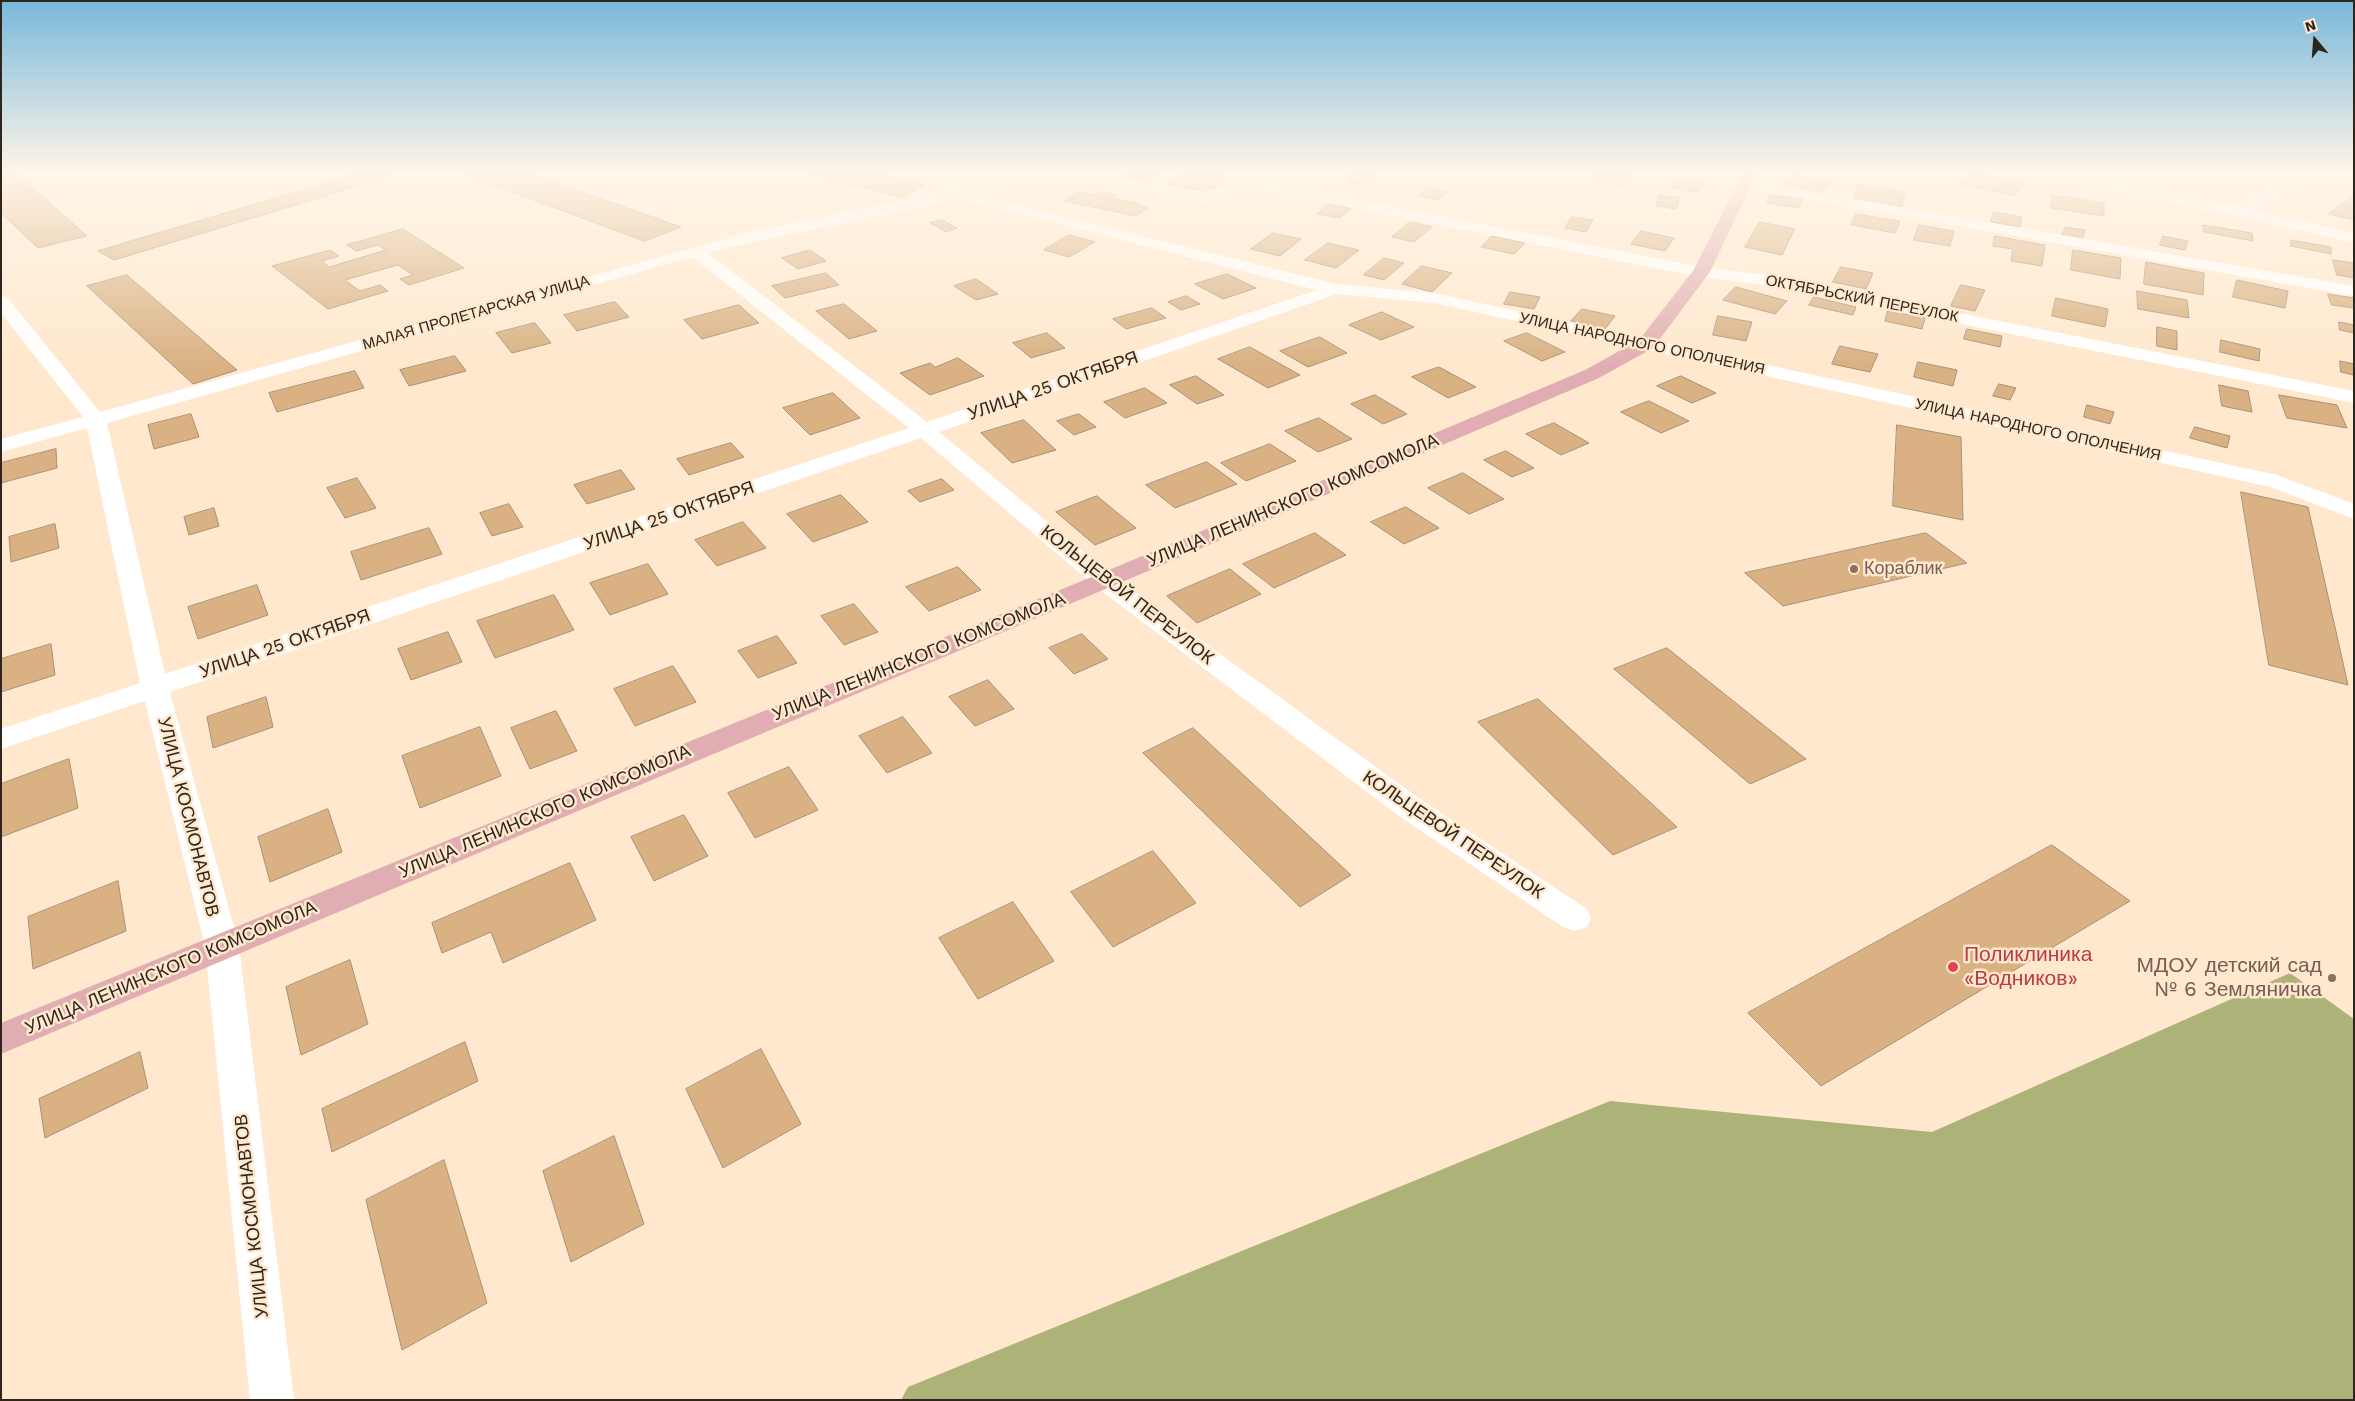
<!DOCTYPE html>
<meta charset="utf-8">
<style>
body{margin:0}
#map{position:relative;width:2355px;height:1401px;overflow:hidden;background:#ffe8cd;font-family:"Work Sans",sans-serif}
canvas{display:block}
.frame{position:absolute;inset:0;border:2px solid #2e261c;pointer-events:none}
.north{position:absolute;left:2290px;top:15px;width:50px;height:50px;-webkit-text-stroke:4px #ffe8cd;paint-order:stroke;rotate:342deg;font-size:14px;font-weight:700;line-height:20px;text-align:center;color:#2e261c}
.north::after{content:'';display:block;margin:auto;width:18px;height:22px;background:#2e261c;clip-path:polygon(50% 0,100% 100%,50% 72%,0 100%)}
</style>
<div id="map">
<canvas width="2355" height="1401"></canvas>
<div class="frame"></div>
<div class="north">N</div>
</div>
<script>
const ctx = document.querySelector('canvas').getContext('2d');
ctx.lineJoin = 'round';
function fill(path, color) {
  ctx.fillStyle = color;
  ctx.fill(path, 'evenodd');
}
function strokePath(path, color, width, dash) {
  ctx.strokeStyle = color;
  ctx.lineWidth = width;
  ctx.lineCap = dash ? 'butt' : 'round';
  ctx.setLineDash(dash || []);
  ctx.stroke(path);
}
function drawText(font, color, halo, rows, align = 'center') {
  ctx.font = font + ' "Work Sans",sans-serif';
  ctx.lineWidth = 5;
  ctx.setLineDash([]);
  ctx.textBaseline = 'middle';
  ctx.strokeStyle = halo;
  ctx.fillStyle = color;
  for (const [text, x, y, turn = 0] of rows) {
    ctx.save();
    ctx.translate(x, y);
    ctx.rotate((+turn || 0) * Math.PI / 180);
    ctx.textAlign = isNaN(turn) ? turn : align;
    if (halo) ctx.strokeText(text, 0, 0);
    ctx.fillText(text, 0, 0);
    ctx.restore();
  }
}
const forest = new Path2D(`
 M2290,973L2354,1019V1400H901L908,1387L1610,1101L1932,1132Z`);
const building = new Path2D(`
 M1,171H14L87,236L38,248L1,213Z
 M367,171H380L392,176L114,260L98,251Z
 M455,171H523L681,227L645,241Z
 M795,171H866L925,185L902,197Z
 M1131,171H1161L1152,180L1125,177Z
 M1186,171H1192L1227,176L1211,192L1169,185Z
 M1596,171H1634L1627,186L1591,180Z
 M1352,173L1378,176L1371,185L1346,182Z
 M1974,173L2024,183L2014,196L1963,185Z
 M1793,175L1830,182L1821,193L1783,185Z
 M1679,178L1704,183L1697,193L1672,188Z
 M1858,184L1905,191L1902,207L1854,199Z
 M1428,188L1448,191L1438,200L1418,196Z
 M1079,192L1096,195L1101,192L1116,195L1112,198L1141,204L1138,206L1148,208L1136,216L1064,201Z
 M1659,195L1680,198L1676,209L1656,206Z
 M1771,195L1802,199L1799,208L1767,203Z
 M2052,195L2104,203V216L2051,208Z
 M2354,195V220L2329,214Z
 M1328,204L1351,208L1340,218L1317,214Z
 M1994,212L2022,217L2020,227L1991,222Z
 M1856,214L1900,221L1895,233L1851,225Z
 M1572,217L1593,220L1586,232L1565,228Z
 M942,220L957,228L946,232L930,223Z
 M1410,222L1432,227L1414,242L1392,237Z
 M1760,222L1795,229L1782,255L1745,247Z
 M1919,225L1954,231L1950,246L1914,240Z
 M2203,225L2252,233L2253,241L2204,232Z
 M2066,227L2085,230L2082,240L2062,236Z
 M403,229L464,268L409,285L400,279L413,275L398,265L345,280L360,291L380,285L388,291L328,309L272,266L330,250L339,256L322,261L329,267L386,250L378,245L356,251L347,245Z
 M1641,231L1674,238L1665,251L1631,244Z
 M1273,233L1301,239L1280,256L1251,249Z
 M1069,235L1095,242L1069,257L1044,250Z
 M1492,236L1525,243L1514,254L1481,247Z
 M1995,236L2045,245L2042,266L2011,261L2013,249L1993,246Z
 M2163,236L2188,241L2185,250L2160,245Z
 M2291,240L2331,247V254L2291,246Z
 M1328,243L1359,250L1336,268L1305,260Z
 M810,250L826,261L798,269L782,258Z
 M2073,250L2121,258L2120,279L2071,270Z
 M1384,258L1404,263L1384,280L1364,275Z
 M2333,260L2354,263V278L2337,275Z
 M2146,262L2204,273L2203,295L2144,284Z
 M1422,266L1452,273L1432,292L1402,284Z
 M1841,267L1873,273L1866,289L1833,282Z
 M826,273L839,285L785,298L772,286Z
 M1227,274L1256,288L1223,299L1195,284Z
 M127,275L237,370L193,384L87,286Z
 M976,279L998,294L976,300L954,286Z
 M2237,280L2288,291L2285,308L2233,297Z
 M1961,285L1985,290L1975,311L1951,306Z
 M1736,287L1787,301L1775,314L1723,300Z
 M2137,291L2187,300L2189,318L2138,309Z
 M1510,292L1540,297L1534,309L1504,304Z
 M2328,294L2354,298V308L2332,305Z
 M1186,296L1200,304L1181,310L1168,302Z
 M1814,297L1856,307L1853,315L1809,305Z
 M2056,298L2108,309L2105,327L2052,316Z
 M615,302L629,317L577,331L564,315Z
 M844,304L877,331L849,339L816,311Z
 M739,305L759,323L702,339L684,320Z
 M1152,308L1166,318L1126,329L1113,319Z
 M1582,309L1615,316L1605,329L1571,321Z
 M1888,311L1925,318L1922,329L1885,321Z
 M1382,312L1414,327L1381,340L1349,325Z
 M1718,316L1752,322L1746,341L1713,335Z
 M2339,322L2354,325V333L2340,330Z
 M535,323L551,343L512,353L496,333Z
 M2157,327L2177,331V350L2157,346Z
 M1967,329L2002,336L2000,347L1964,339Z
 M1047,333L1065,348L1031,358L1013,343Z
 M1527,333L1565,352L1542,361L1504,341Z
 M1320,337L1347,353L1308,367L1280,351Z
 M2221,340L2260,349L2259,361L2220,352Z
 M1840,346L1878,354L1870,372L1832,364Z
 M1250,347L1300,375L1268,388L1218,359Z
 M455,356L466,371L409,386L400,370Z
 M958,358L984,376L930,395L900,373L930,363L935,367Z
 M2340,361L2354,364V375L2341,372Z
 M1918,362L1957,370L1953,386L1914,377Z
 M1439,367L1476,387L1448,398L1412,377Z
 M355,371L364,388L277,412L269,393Z
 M1196,376L1224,395L1197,404L1170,385Z
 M1681,376L1716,393L1692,403L1657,386Z
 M1999,384L2016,388L2010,400L1993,396Z
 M2219,385L2248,391L2252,412L2222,406Z
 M1145,388L1167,403L1125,418L1104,402Z
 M833,393L860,418L810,435L783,408Z
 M1375,395L1407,414L1383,424L1351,404Z
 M2279,395L2337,405L2347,428L2287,418Z
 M1649,401L1689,421L1661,433L1621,412Z
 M2087,405L2114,412L2110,424L2084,417Z
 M191,414L199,437L154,449L148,425Z
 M1079,414L1096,427L1074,435L1057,421Z
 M1319,418L1352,439L1318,452L1285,431Z
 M1024,420L1056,450L1012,463L981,433Z
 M1554,423L1589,443L1561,455L1526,434Z
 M1897,425L1961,437L1963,520L1893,506Z
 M2195,427L2230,436L2227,448L2190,438Z
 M731,443L744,457L689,475L677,459Z
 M1270,444L1296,461L1246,481L1221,463Z
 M56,449L57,468L1,483V463Z
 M1506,451L1534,468L1512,477L1484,460Z
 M1207,462L1237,484L1175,508L1146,485Z
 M621,470L635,489L587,504L574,485Z
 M1463,473L1504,499L1469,514L1428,488Z
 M357,478L376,508L345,518L327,488Z
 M942,479L954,490L920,502L908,491Z
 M2241,492L2308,507L2348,685L2269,665Z
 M841,495L868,522L813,542L787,514Z
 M1097,496L1136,528L1095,545L1056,512Z
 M509,504L523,527L492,536L480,513Z
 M1406,507L1439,528L1404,544L1371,522Z
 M214,508L219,526L189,535L184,517Z
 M743,522L766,548L717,566L695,540Z
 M55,524L59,548L11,562L9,537Z
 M429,528L442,554L361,580L351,552Z
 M1315,533L1346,555L1274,588L1243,564Z
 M1926,533L1967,563L1783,606L1745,573Z
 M648,564L668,594L610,615L590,583Z
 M958,567L981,590L929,611L906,587Z
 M1230,569L1261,594L1197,623L1167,596Z
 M257,585L268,615L198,639L188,607Z
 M554,595L574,630L495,658L477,621Z
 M854,604L878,632L844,645L821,616Z
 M448,632L462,662L411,680L398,649Z
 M1082,634L1108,659L1074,674L1049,648Z
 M777,636L797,663L758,678L738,651Z
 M51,644L55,675L1,692V659Z
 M1667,648L1806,759L1750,784L1614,669Z
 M673,666L696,702L635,726L614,689Z
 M988,680L1014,709L975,726L949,697Z
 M266,697L273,727L213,748L207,717Z
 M1538,699L1677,827L1613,855L1478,722Z
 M556,711L577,751L530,769L511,728Z
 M903,717L932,753L887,773L859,736Z
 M480,727L501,776L420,808L402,756Z
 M1193,728L1351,875L1300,907L1143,753Z
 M69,759L78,808L1,837V784Z
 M789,767L818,810L755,838L728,793Z
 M328,809L342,852L270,882L258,837Z
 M684,815L708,856L654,881L631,837Z
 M2052,845L2130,901L1821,1086L1748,1013Z
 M1153,851L1196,903L1113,947L1071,892Z
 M570,863L596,920L503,963L491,932L442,953L432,923Z
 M118,881L126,931L33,969L28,917Z
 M1013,902L1054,961L978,999L939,938Z
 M350,960L368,1024L301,1055L286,987Z
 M465,1042L478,1081L332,1152L322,1109Z
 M761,1049L801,1124L723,1168L686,1089Z
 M140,1052L148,1088L45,1138L39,1099Z
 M614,1136L644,1224L571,1262L543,1171Z
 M444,1160L487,1303L402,1350L366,1200Z`);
const minor = new Path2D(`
 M931,171H946L960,188L1024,171H1079L1204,192L1246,180L1256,171H1271L1263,181L1701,267L1767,275L2354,391V403L1767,285L1701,277L1252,188L1205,202L1047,173L974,194L1336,284L1434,293L2277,475L2354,504V519L2270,487L1434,303L1337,294L939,432L1113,576L1417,797L1587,909L1591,918L1587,927L1575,931L1563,927L1395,813L1095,586L921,438L170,692L239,946L294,1400H250L205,946L145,701L1,749V729L140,683L87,428L1,452V439L83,417L1,313V296L7,297L100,412L750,232L947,191ZM956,198L1317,290L927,422L708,253C790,231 874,220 956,198ZM692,257L909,428L165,674L107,423Z
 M1663,171H1695L2354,286V296L1670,175Z
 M2028,171H2057L2235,206L2306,171H2354V179L2324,172L2252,210L2354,233V243L2237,216L2035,175Z`);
const major = new Path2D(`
 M1744,171H1758L1710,272L1653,348L1599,378L1134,577L1,1054V1023L1116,567L1585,370L1639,340L1693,271Z`);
const markers = [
 [1854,569,5,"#8d6e63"],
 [1953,967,6,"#e0444e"],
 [2332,978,5,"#8d6e63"]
];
const farStreetnames = [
 ["ОКТЯБРЬСКИЙ ПЕРЕУЛОК",1862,299,11],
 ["МАЛАЯ ПРОЛЕТАРСКАЯ УЛИЦА",476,313,-16],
 ["УЛИЦА НАРОДНОГО ОПОЛЧЕНИЯ",1642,344,12],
 ["УЛИЦА НАРОДНОГО ОПОЛЧЕНИЯ",2038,430,12]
];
const streetNames = [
 ["УЛИЦА 25 ОКТЯБРЯ",1053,386,-19],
 ["УЛИЦА ЛЕНИНСКОГО КОМСОМОЛА",1293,501,-23],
 ["УЛИЦА 25 ОКТЯБРЯ",669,516,-19],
 ["КОЛЬЦЕВОЙ ПЕРЕУЛОК",1127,595,38],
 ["УЛИЦА 25 ОКТЯБРЯ",285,644,-19],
 ["УЛИЦА ЛЕНИНСКОГО КОМСОМОЛА",919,657,-22],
 ["УЛИЦА ЛЕНИНСКОГО КОМСОМОЛА",545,812,-23],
 ["УЛИЦА КОСМОНАВТОВ",188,817,76],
 ["КОЛЬЦЕВОЙ ПЕРЕУЛОК",1453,835,34],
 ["УЛИЦА ЛЕНИНСКОГО КОМСОМОЛА",171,968,-23],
 ["УЛИЦА КОСМОНАВТОВ",252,1216,-96]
];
const educationNames = [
 ["Кораблик",1864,569]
];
const nearHealthnames = [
 ["Поликлиника",1964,955],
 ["«Водников»",1964,979]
];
const nearEducationnames = [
 ["МДОУ детский сад",2322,966],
 ["№ 6 Земляничка",2322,990]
];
fill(forest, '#acb278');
fill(building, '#d9b182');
strokePath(building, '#a69178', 1);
fill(minor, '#fff');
fill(major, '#e0aeb2');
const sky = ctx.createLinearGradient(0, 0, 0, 367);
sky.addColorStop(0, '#78b8db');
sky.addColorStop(0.47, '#fff5e8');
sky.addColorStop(1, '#fff5e800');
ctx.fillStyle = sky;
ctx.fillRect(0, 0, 2355, 367);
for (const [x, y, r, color] of markers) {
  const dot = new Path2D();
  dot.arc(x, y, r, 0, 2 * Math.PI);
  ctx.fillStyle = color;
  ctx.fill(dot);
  strokePath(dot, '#ffe8cd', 2);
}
drawText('15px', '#2e261c', '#ffe8cd', farStreetnames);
drawText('18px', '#2e261c', '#ffe8cd', streetNames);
drawText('18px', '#785e54', '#ffe8cd', educationNames, 'left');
drawText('21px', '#be3a42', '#ffe8cd', nearHealthnames, 'left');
drawText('21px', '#785e54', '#ffe8cd', nearEducationnames, 'right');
</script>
